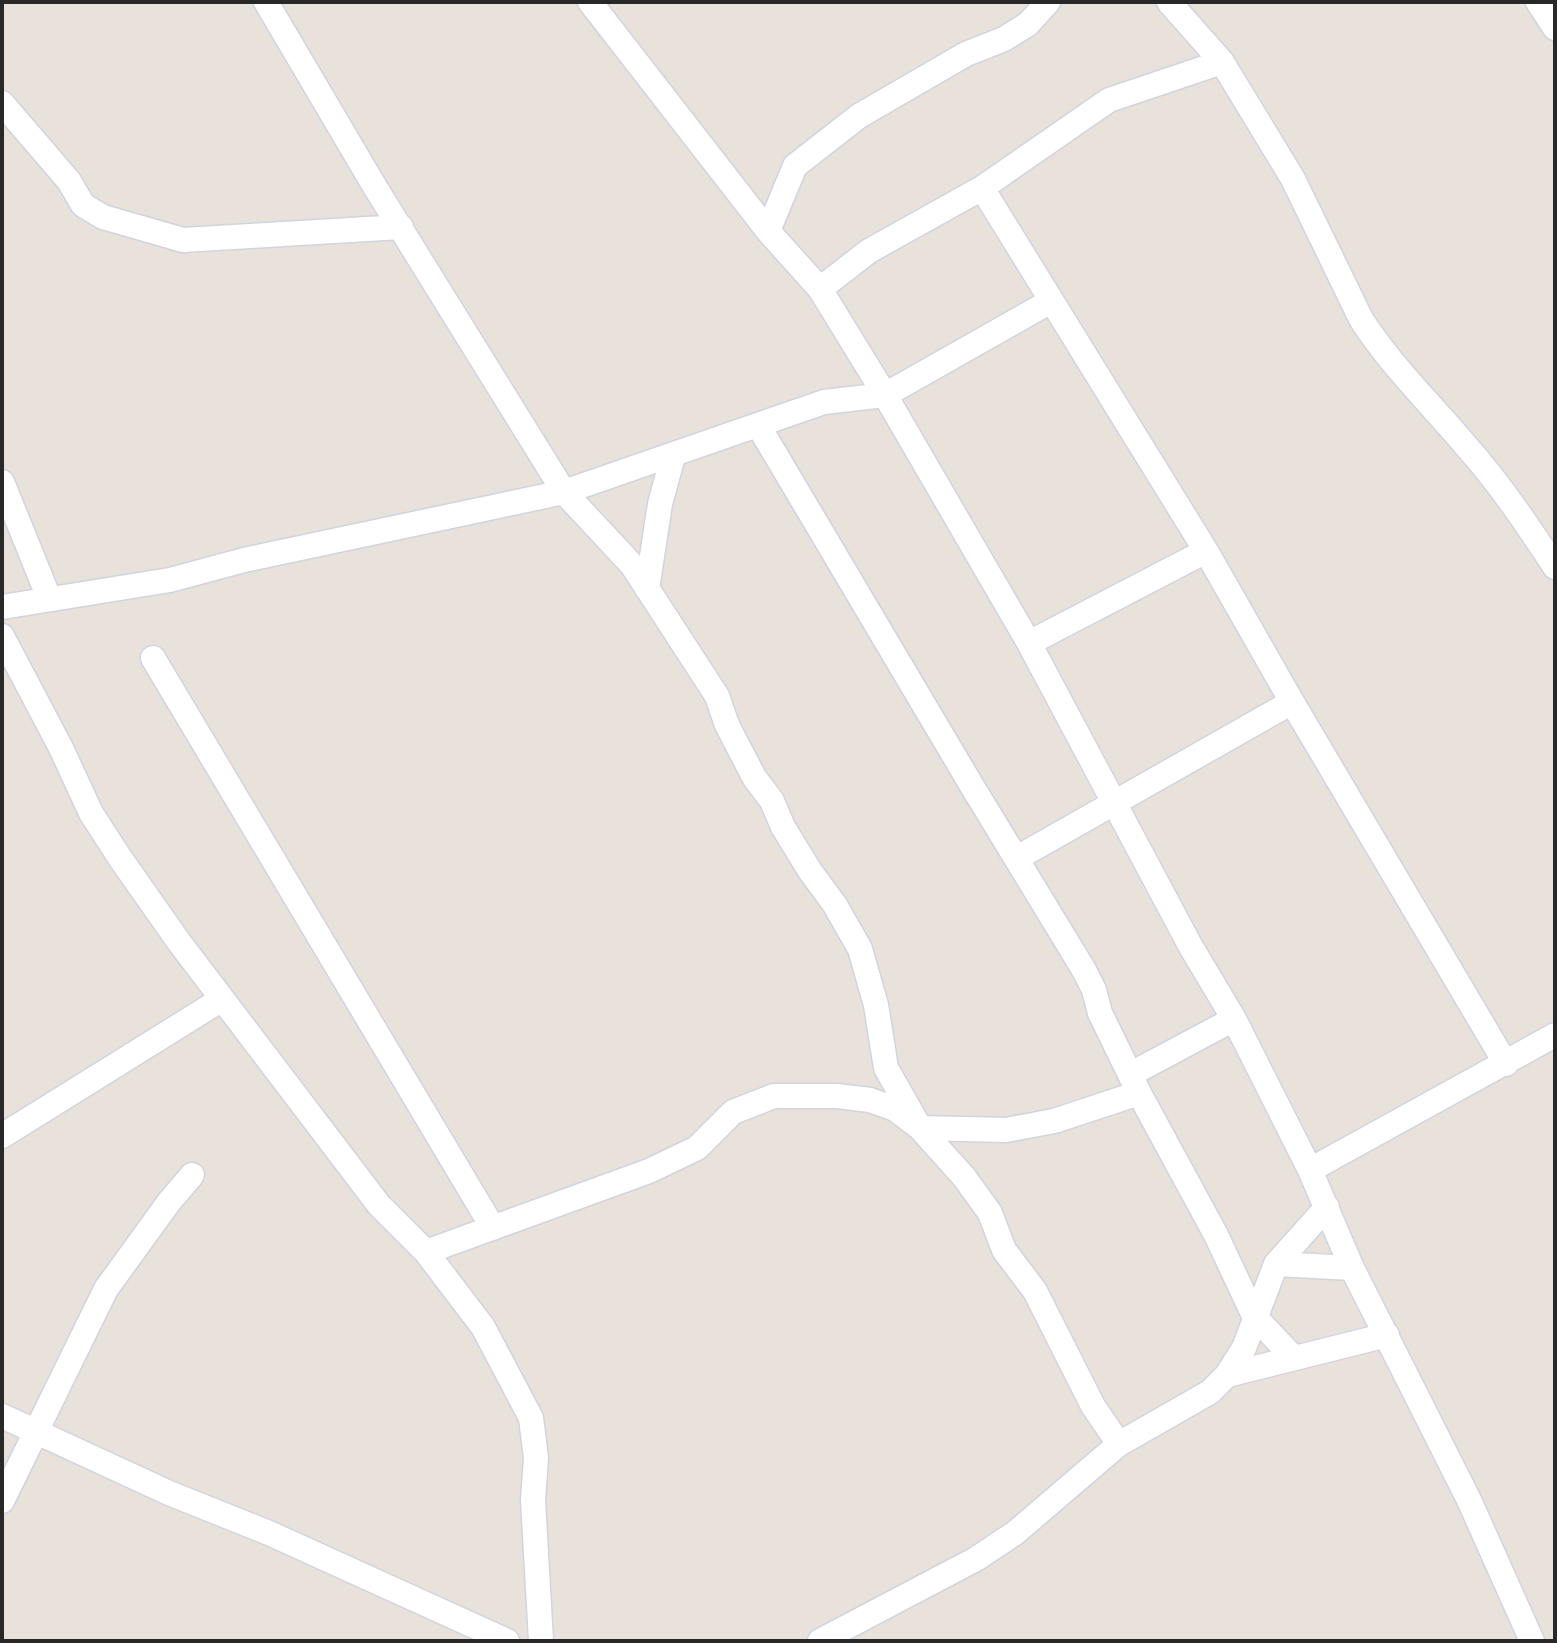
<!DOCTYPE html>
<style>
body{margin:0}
#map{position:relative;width:1557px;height:1643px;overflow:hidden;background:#e9e2da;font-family:"Roboto Condensed",sans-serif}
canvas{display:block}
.frame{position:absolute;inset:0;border:4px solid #282828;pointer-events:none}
</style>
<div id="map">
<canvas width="1557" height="1643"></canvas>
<div class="frame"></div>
</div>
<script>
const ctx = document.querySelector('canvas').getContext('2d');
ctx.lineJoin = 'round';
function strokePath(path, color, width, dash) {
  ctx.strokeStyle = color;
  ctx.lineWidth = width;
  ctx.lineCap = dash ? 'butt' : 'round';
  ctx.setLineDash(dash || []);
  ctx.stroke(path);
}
const street = new Path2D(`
 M266,2L375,187L564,492L632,565L717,696L727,725L754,777L772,801L783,827L810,871L835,905L860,949L876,1005L886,1068L920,1128L964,1177L990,1213L1004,1250L1035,1291L1093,1406L1119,1444
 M590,2L768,231L820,289L885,395L1029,643L1191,947L1234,1019L1310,1170L1352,1268L1469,1500L1532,1641
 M1169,2L1222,62L1293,179L1361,319C1391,366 1431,404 1467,447C1500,484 1528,526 1555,567
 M1538,2L1555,28
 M2,103L69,181L83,205L103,217L183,240L401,227
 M982,188L1206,551L1292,702L1506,1064
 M768,231L795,166L859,116L966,54L1004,39L1028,24L1048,2
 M820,289L869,251L982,188L1109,100L1222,62
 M758,425L972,786L1084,970L1094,990L1100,1013L1139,1093L1216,1235L1254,1316L1294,1358
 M2,482L49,598
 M647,589L660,504L673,456
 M2,607L170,580L244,560L564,492L824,402L885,395L1051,301
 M2,636L61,748L91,813L120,858L179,942L379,1205L426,1252L483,1327L531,1418L536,1458L533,1500L541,1641
 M1029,643L1206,551
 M153,658L493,1228
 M1017,858L1292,702
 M1131,1074L1234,1019
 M2,1136L222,999
 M1310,1170L1555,1035
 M426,1252L649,1171L697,1148L733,1112L774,1096H837L870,1100L895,1109L920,1128L1006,1130L1054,1121L1139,1093
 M1276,1264L1352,1268
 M1227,1375L1387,1335
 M2,1416L169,1493L269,1533L507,1641
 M2,1501L106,1289L169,1202L192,1175
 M820,1641L976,1559L1015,1533L1119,1444L1210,1392L1227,1375L1244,1348L1276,1264L1327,1207`);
strokePath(street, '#d0d4e0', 27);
strokePath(street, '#fff', 24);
</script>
